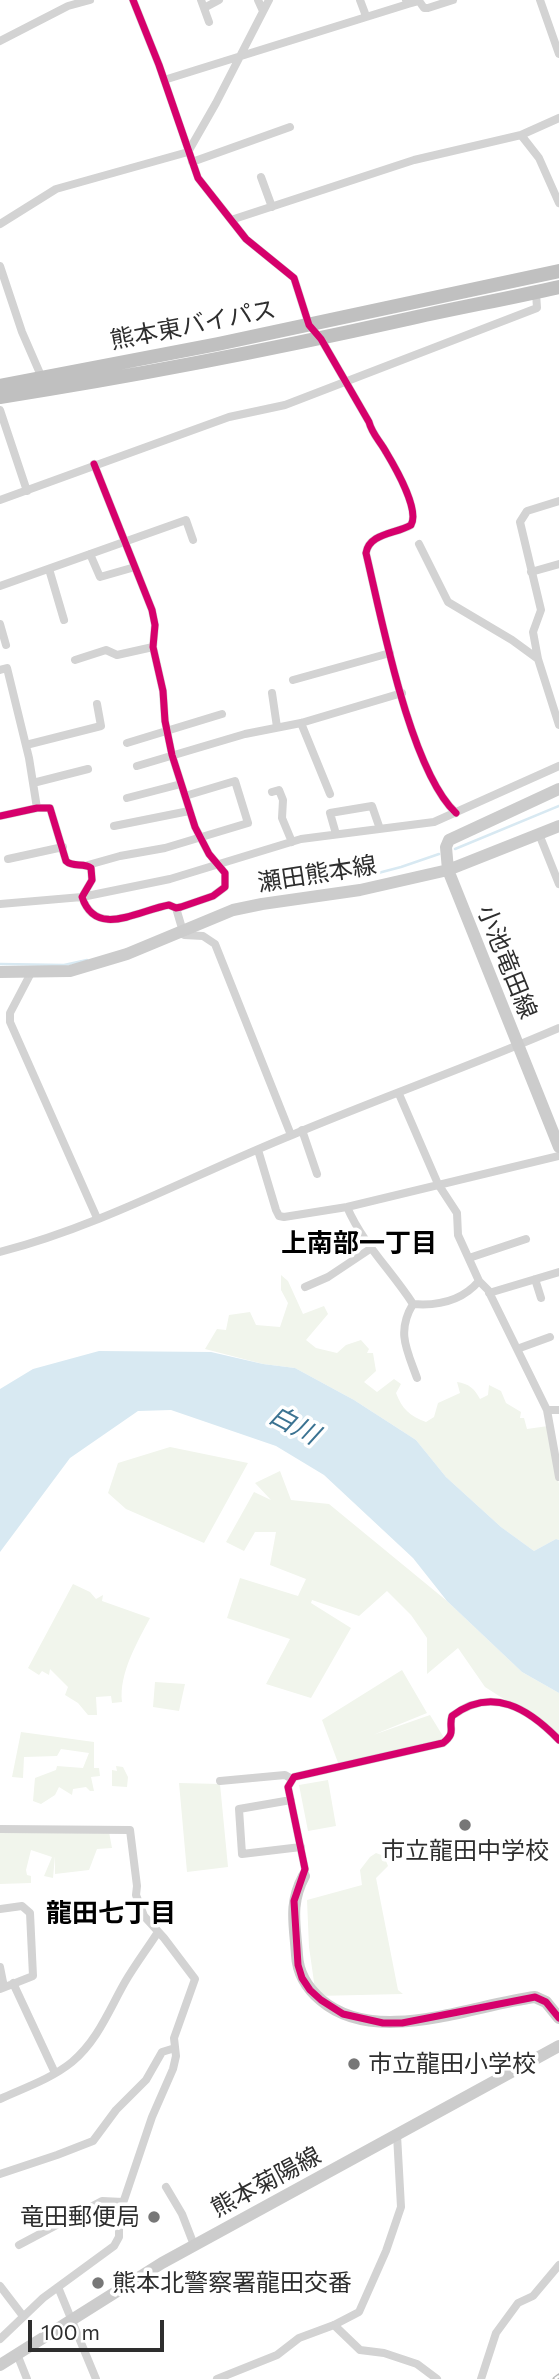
<!DOCTYPE html>
<meta charset="utf-8">
<style>
body{margin:0}
#map{position:relative;width:559px;height:2379px;overflow:hidden;background:#fff;font-family:Commissioner,sans-serif}
canvas{display:block}
.scale{position:absolute;left:28px;top:2320px;width:136px;height:32px;box-sizing:border-box;border:4px solid #2e2e2e;border-top:0;padding-left:9px;font-size:21px;line-height:24px;white-space:nowrap;color:#2e2e2e;-webkit-text-stroke:5px #fff;paint-order:stroke}
</style>
<div id="map">
<canvas width="559" height="2379"></canvas>
<div class="scale">100 m</div>
</div>
<script>
const ctx = document.querySelector('canvas').getContext('2d');
ctx.lineJoin = 'round';
function fill(path, color) {
  ctx.fillStyle = color;
  ctx.fill(path, 'evenodd');
}
function strokePath(path, color, width, dash) {
  ctx.strokeStyle = color;
  ctx.lineWidth = width;
  ctx.lineCap = dash ? 'butt' : 'round';
  ctx.setLineDash(dash || []);
  ctx.stroke(path);
}
function drawText(font, color, halo, rows, align = 'center') {
  ctx.font = font + ' Commissioner,"Noto Sans JP",sans-serif';
  ctx.lineWidth = 7;
  ctx.setLineDash([]);
  ctx.textBaseline = 'middle';
  ctx.strokeStyle = halo;
  ctx.fillStyle = color;
  for (const [text, x, y, turn = 0] of rows) {
    ctx.save();
    ctx.translate(x, y);
    ctx.rotate((+turn || 0) * Math.PI / 180);
    ctx.textAlign = isNaN(turn) ? turn : align;
    if (halo) ctx.strokeText(text, 0, 0);
    ctx.fillText(text, 0, 0);
    ctx.restore();
  }
}
const green = new Path2D(`
 M281,1275L288,1281L303,1314L324,1306L328,1314L306,1340L316,1348L337,1353L346,1345L361,1340L369,1349L367,1353H373L376,1371L364,1382L377,1392L394,1379L401,1384L396,1393C402,1409 410,1416 426,1422L434,1417L438,1403L460,1393L457,1382C469,1384 474,1388 480,1399L488,1395L489,1385L501,1391L506,1403L521,1412L520,1418H524L527,1429L548,1426L559,1484V1540L556,1539L534,1551L501,1527L446,1477L416,1440L354,1400L295,1368L263,1364L205,1349L217,1329L226,1330L229,1315L250,1312L256,1325L280,1327L288,1303L281,1290Z
 M170,1447L248,1463L204,1543L126,1509L108,1493L118,1463Z
 M280,1471L291,1500L329,1504L447,1601L522,1672L559,1693V1740L545,1725L485,1687L458,1648L427,1674V1638L411,1615L387,1591L359,1616L312,1600L311,1603L351,1628L311,1698L266,1684L290,1639L227,1618L240,1578L298,1596L306,1579L270,1565L276,1532H255L244,1551L226,1542L254,1492L271,1500L255,1483Z
 M73,1584L90,1592L96,1599L103,1595L102,1601L150,1618C137,1643 119,1673 122,1702L112,1703L111,1696L96,1697L97,1715H88L78,1703L65,1695L68,1687L50,1669L49,1675L42,1671L39,1675L28,1668Z
 M402,1670L427,1713L373,1735L430,1715L446,1741L340,1768L322,1720Z
 M155,1682L185,1684L179,1711L153,1707Z
 M21,1732L94,1742V1768H99L100,1776L91,1777L94,1791H90L86,1787L73,1789L72,1795L59,1787L55,1795L41,1804L33,1801L35,1778L56,1770L57,1766L83,1768L89,1753L61,1749L57,1756L24,1757L23,1778L12,1777Z
 M116,1766L123,1767L128,1777L127,1787L112,1786V1770L117,1771Z
 M328,1780L336,1826L308,1831L299,1785Z
 M179,1783L220,1784L228,1867L187,1872Z
 M0,1832H109L112,1848L97,1849L89,1870L55,1874V1856L53,1878L44,1876L52,1857L31,1850L26,1870L27,1875L31,1876V1883L0,1884Z
 M376,1853L384,1856L388,1866L376,1878L398,1990L403,1994L316,1996L309,1947L307,1900L362,1885L360,1870L370,1857Z`);
const water = new Path2D(`
 M99,1351L211,1352L263,1364L295,1368L354,1400L416,1440L446,1477L501,1527L534,1551L556,1539L559,1540V1693L522,1672L447,1601L413,1558L324,1475L276,1446L171,1410L138,1411L70,1458L0,1552V1389L33,1369Z`);
const stream = new Path2D(`
 M455,849L559,806
 M363,877L401,867L439,854
 M0,964L64,965L87,960`);
const street = new Path2D(`
 M133,0L159,65L198,178L246,239L294,278L309,325L321,339L369,422C372,434 380,441 386,452C395,467 420,510 411,525C396,534 369,533 366,553C381,616 410,770 456,813
 M201,0L209,22
 M258,0L263,11
 M360,0L366,16
 M540,0L559,54
 M408,4L419,1L424,8H428L453,0
 M204,8L219,0
 M0,41L68,6L90,0
 M164,80L408,4L406,0
 M521,135L539,158L559,203
 M192,162L290,127
 M261,177L272,207
 M231,220L414,160L521,135L559,118
 M0,224L56,189L188,152L216,103L269,0
 M0,266L22,332L42,378
 M0,410L27,491
 M0,500L229,417L285,405L537,308L536,293
 M419,544L448,602L512,640L538,659L559,725
 M90,554L100,577L135,567
 M49,569L64,620
 M531,572L559,564
 M0,586L186,520L193,540
 M0,624L6,645
 M538,659L533,632L541,610L520,522L527,511L559,501
 M75,660L106,650L117,655L153,647
 M0,670L7,668L29,758L37,808
 M293,680L390,653
 M272,693L277,727
 M301,723L330,794
 M127,743L222,714
 M26,745L101,726L97,704
 M137,766L245,734L301,723L402,693
 M33,783L88,769
 M272,792L279,790L283,800L282,818L292,842
 M127,798L181,784
 M0,816L37,808H50L66,861C73,868 84,862 91,868L92,880L82,897C96,939 139,910 169,905L176,908L181,907L213,896L225,887V873L209,854L195,827L172,755L165,721L163,691L153,647L155,625L152,610L94,464
 M114,826L189,811
 M336,834L330,813L372,806L380,829
 M539,834L559,884
 M8,859L63,847
 M88,865L120,856L165,848L248,823L235,781L185,796
 M0,904L82,897L170,879L301,839L434,822L559,766
 M176,908L184,935L203,936L215,944L291,1135
 M32,971L10,1013V1022L97,1218
 M399,1094L438,1184L457,1213L458,1235L479,1281L488,1290L547,1410H559
 M302,1130L317,1174
 M258,1150L276,1210L279,1216L284,1217L347,1207L559,1156
 M347,1207C363,1244 391,1270 413,1304C438,1306 462,1301 479,1281
 M0,1252C101,1226 195,1174 292,1135C380,1098 471,1066 559,1028
 M469,1258L526,1239
 M535,1279L541,1298
 M305,1287L328,1277L370,1249
 M489,1293L559,1272
 M413,1304C396,1332 407,1350 417,1378
 M517,1349L550,1337
 M547,1410L559,1477
 M220,1781L285,1775L292,1779
 M291,1800L239,1809L242,1854L301,1847
 M0,1829L130,1830L137,1886L136,1895L144,1916L164,1938L195,1979L174,2038L176,2056L173,2069L152,2117L119,2215V2237L114,2246L43,2298L0,2339
 M304,1876L305,1869L288,1787L294,1777L443,1743C457,1732 448,1729 452,1716C492,1686 528,1708 559,1740
 M0,1909L22,1906L30,1913L33,1976L0,1989
 M0,1967L4,1987
 M13,1983L55,2073
 M0,2099C24,2088 51,2079 72,2062C98,2040 109,2010 125,1982C135,1965 147,1949 158,1932
 M0,2174L57,2155L93,2141L116,2110L146,2080L162,2052L175,2048
 M166,2187L182,2214L194,2245
 M19,2245L102,2201L123,2202
 M0,2286L23,2316
 M58,2287L96,2379
 M334,2325L360,2350L384,2353L417,2364L437,2379
 M17,2354L27,2379
 M217,2379L277,2355L299,2338L334,2325L359,2312L386,2251L401,2207L397,2135
 M481,2379L496,2333L518,2303L533,2296L559,2265`);
const secondary = new Path2D(`
 M559,789L449,840L446,847L448,870L559,1147
 M0,972L70,971L127,954L233,910L262,904L360,890L448,870L559,826
 M304,1876C289,1904 295,1924 297,1955C298,1974 307,1988 321,2000C376,2047 471,2005 535,1997L546,2002L559,2018
 M0,2365L162,2263L559,2046`);
const highway = new Path2D(`
 M0,386L218,344L559,271
 M0,397C135,376 269,350 403,320C455,308 507,299 559,287`);
const rail = new Path2D(`
 M555,2379L559,2376`);
const cycleway = new Path2D(`
 M133,0L159,65L198,178L246,239L294,278L309,325L321,339L369,422C372,434 380,441 386,452C395,467 420,510 411,525C396,534 369,533 366,553C381,616 410,770 456,813
 M0,816L37,808H50L66,861C73,868 84,862 91,868L92,880L82,897C96,939 139,910 169,905L176,908L181,907L213,896L225,887V873L209,854L195,827L172,755L165,721L163,691L153,647L155,625L152,610L94,464
 M559,1740C528,1708 492,1686 452,1716C448,1729 457,1732 443,1743L294,1777L288,1787L305,1869L294,1901L298,1965L302,1978L310,1990L321,2000L343,2014L383,2023H402L535,1997L546,2002L559,2018`);
const markers = [
 [465,1825,7,"#777"],
 [354,2064,7,"#777"],
 [154,2217,7,"#777"],
 [98,2283,7,"#777"]
];
const streetNames = [
 ["熊本東バイパス",193,325,-11],
 ["瀬田熊本線",317,874,-9],
 ["小池竜田線",507,962,68],
 ["熊本菊陽線",266,2182,-28]
];
const poiNames = [
 ["市立龍田中学校",465,1851,"center"],
 ["市立龍田小学校",368,2064],
 ["竜田郵便局",140,2217,"right"],
 ["熊本北警察署龍田交番",112,2283]
];
const neighbourhoodNames = [
 ["上南部一丁目",359,1243],
 ["龍田七丁目",111,1913]
];
const waterNames = [
 ["白川",294,1425,28]
];
fill(green, '#f1f5ec');
fill(water, '#d8e9f2');
strokePath(stream, '#d8e9f2', 2.5);
strokePath(street, '#d3d3d3', 8);
strokePath(secondary, '#ccc', 12);
strokePath(highway, '#c0c0c0', 14);
strokePath(rail, '#bababa', 5);
strokePath(rail, '#fff', 2.5, [8]);
strokePath(cycleway, '#d6006c', 7);
for (const [x, y, r, color] of markers) {
  const dot = new Path2D();
  dot.arc(x, y, r, 0, 2 * Math.PI);
  ctx.fillStyle = color;
  ctx.fill(dot);
  strokePath(dot, '#fff', 2.5);
}
drawText('24px', '#2e2e2e', '#fff', streetNames);
drawText('24px', '#2e2e2e', '#fff', poiNames, 'left');
drawText('bold 26px', '#000', '#fff', neighbourhoodNames);
drawText('italic 26px', '#3b7392', '#fff', waterNames);
</script>
